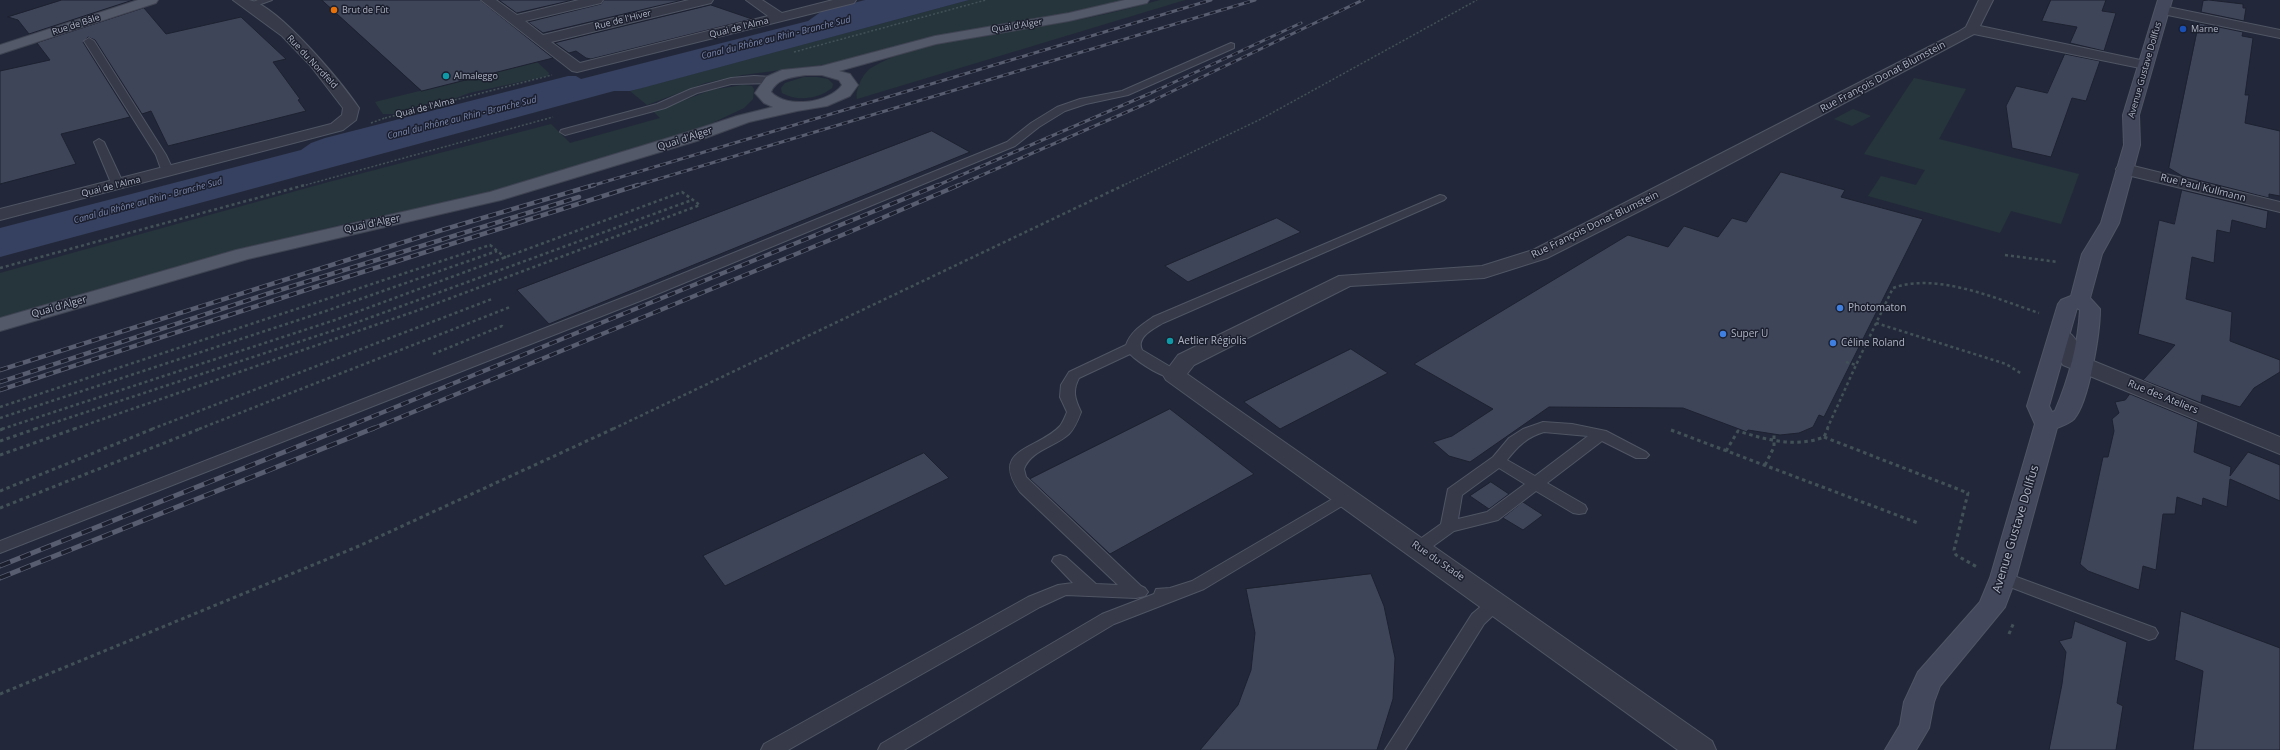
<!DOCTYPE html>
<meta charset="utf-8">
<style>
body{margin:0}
canvas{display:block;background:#222839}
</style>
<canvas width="2280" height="750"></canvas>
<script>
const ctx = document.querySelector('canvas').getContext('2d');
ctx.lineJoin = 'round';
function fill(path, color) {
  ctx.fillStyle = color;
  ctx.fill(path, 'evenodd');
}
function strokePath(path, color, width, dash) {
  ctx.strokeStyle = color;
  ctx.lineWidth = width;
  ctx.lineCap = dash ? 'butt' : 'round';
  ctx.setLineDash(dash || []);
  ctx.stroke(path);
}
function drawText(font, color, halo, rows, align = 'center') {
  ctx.font = font + ' "Open Sans",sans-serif';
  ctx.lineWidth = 3;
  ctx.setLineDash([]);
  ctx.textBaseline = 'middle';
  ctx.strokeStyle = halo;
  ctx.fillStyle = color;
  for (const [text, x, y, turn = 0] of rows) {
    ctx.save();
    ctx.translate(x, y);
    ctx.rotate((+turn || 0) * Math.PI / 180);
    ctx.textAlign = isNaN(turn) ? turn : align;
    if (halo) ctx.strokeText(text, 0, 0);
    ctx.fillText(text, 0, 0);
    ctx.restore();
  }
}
const green = new Path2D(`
 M969,0H1126L1095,8L931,37L829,64L742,75L705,83L647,105L630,91Z
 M1160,0H1185L857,99C855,90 863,73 871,68C915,41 986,35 1036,27C1078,21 1119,12 1160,0Z
 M537,62L549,73L548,76L469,93L446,102H435L414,107L398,114H383L375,102Z
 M804,77H817L828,79L833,84L832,88C818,99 798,102 782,93L781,88L785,83Z
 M1914,78L1966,89L1939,139L2079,174L2061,224L2011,211L2000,233L1868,196L1881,176L1916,185L1925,170L1864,154Z
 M743,85L752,86L754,89L753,99L744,108L710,124L685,133L490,192L428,207L348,223L242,249L0,318V273L325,183L551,124L570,143L660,118L654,112L711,90Z
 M1853,109L1871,116L1852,126L1834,119Z`);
const water = new Path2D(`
 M865,0H969L646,87L630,91H614L0,257V228L301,150L311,143L325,138L568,76H576L581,79L808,21L822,11Z`);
const building = new Path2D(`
 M62,0H133L29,34L18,20L8,17Z
 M322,0H480L553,58L422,91Z
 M499,0H573L517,13Z
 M604,0H683L543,33L528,22L601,4Z
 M2051,0H2106L2102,11L2116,13L2104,51L2070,43L2077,27L2042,21Z
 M2209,0L2243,4V8H2246L2244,21L2201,12L2203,1Z
 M711,5L752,19L591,59L586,58L576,51L569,53L555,43Z
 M144,8L166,34L241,17L286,59L273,62L300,99L298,100L306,111L168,146L151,111L142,114L95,40L88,37L83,42L130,117L61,134L76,164L0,184V71L50,60L37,43Z
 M2199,23L2243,32L2242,36L2253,38L2245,95H2249L2245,123L2280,131V196L2269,194V198L2182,176L2169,168Z
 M2065,54L2100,61L2086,101L2072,98L2051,157L2012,148L2006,106L2016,86L2047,93Z
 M932,131L970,152L549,324L517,290Z
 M1781,172L1845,190L1841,197L1923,219L1824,417L1819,415L1813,427L1799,433L1780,435L1748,430L1747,432L1683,408L1549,407L1470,462L1449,456L1433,442L1452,436L1493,409L1414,364L1628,235L1668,247L1684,226L1718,237L1732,218L1746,222Z
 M2182,190L2268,211L2266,229L2232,220L2230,233L2217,230L2214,263L2192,257L2186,299L2232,312L2230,341L2280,360V372L2254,388L2240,407L2202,395L2201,403L2143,380L2175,345L2138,334L2159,220L2174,224Z
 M1277,218L1301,232L1188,282L1165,266Z
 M1351,349L1388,373L1280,429L1244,402Z
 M2130,394L2198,422L2194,452L2231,467L2230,476L2248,452L2280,465V501L2230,479L2227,507L2203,498L2202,506L2177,497L2175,514H2163L2156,570L2143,566L2139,590L2088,571L2080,564L2103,457H2108L2114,431L2112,419L2119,413L2115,402L2125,400Z
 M1170,409L1254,474L1110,554L1030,479Z
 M924,453L949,478L725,586L703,556Z
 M1491,482L1509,494L1489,509L1470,496Z
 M1523,502L1543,515L1523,530L1503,518Z
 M1371,574L1384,606L1395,658L1393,699L1377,750H1200L1238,705L1251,670L1255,633L1246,589Z
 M2181,611L2280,648V750H2193L2203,671L2175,660Z
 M2075,621L2127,642L2117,703L2123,706L2116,750H2049L2062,684L2066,652L2059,641L2071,638Z`);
const pathFar2 = new Path2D(`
 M794,52L986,0
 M385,118L552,75
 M371,123L385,118
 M302,186L553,117
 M1122,186L1261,119L1477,0`);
const pathFar1 = new Path2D(`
 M2005,255L2058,262
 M0,268L305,185
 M1876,323L2006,364L2022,374
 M433,354L502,326L504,329
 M1846,362L1856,365L1893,288C1937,272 1997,299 2039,313
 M0,407L490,245L506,258
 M0,418L326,311L497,251
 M2,429L335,320L682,192L700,205
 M35,429L347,326L692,200
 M74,429L416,311L700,205
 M152,429L492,299
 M199,429L510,307
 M613,429L1124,185
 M1827,429L1856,365`);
const path = new Path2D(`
 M0,430L5,428
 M1671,430L1918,523
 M1824,437L1968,493L1954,550L1956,555L1977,567
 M0,441L38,428
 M1726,451L1738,431C1767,440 1795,448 1824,437L1828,428
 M0,455L77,428
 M1765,465L1774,447V434
 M0,491L155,428
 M0,508L202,428
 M2009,634L2014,622
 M0,694L359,546L615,428`);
const service = new Path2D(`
 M258,0H272L250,8L246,5Z
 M89,38L94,41L166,155L174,172L172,174H164L162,172L156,155L84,41Z
 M1231,43L1234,44V48L1128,95L1086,104L1065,111L1039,127L1015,146L650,297L0,553V541L640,291L1007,142L1031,123L1057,107L1080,99L1122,91Z
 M754,76L772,77L777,80L772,83L731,84L697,93L665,108L565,135L560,132L561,130L657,104L691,89L731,78Z
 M99,139L104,142L124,185L122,187H114L112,185L94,142Z
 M1440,195L1444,196L1446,198L1444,200L1163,323C1153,329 1136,337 1142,350L1179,372L1181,375L1179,378C1166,381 1139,363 1130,354L1079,378C1072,391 1075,399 1081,412C1078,420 1075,428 1069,434C1055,447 1031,450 1024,469L1026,477L1141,586L1145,588L1148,592L1145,596L1136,598L1066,595L1040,607L788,750H761L764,744L1028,597L1058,585L1073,583L1052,561L1054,557L1060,555L1066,557L1096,584L1118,585L1020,492C989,448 1038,450 1060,426C1063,422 1065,417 1067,412L1060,397L1061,385L1069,372L1126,345C1131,331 1142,325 1153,317Z
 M1543,422L1572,424L1606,431L1646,452L1649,455L1646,458H1636L1602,441L1547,483L1585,505L1587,509L1585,513L1579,514L1573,513L1536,491L1498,520L1454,531L1425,552L1419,554L1413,552L1411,548L1413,544L1441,524L1448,489L1493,457L1509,438L1523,429ZM1544,432L1588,436L1535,476L1507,460C1518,446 1527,437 1544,432ZM1499,468L1525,484L1487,512L1458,519L1462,495Z
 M1346,491L1352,492L1354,496L1352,500L1204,589L1114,624L904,750H878L881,744L1102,614L1154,594L1156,589L1170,588L1192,581Z
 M2003,572L2155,628L2158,633L2155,638L2149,640L1997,582L1995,578L1997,574Z
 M1497,597L1503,598L1506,603L1484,624L1405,750H1385L1472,614L1491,598Z`);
const minor = new Path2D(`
 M233,0C238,0 244,0 249,0C278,5 342,83 359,108L356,120L343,130L0,220V209L331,124L342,115L343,108L310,65L282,36Z
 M481,0H496L517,15L579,0H603L601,3L525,21L543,35L689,0H713L711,3L551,42L580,63L768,16L746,0H762L782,13L833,0H856L854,3L577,72L572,71Z
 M1979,0H1993L1980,26L2145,61L2152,65L2145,69L1974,34L1673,194L1547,258L1484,278L1350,286L1194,365L1187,374L1712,741L1716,750H1678L1166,380L1163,375L1178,355L1339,276L1482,266L1533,250L1958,32L1966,27Z
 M2163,6L2280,30V38L2158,13L2156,10Z
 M2125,164L2280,202V212L2119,173L2116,169L2119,165Z
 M2060,329C2074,332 2079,343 2081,356L2280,437V454L2063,365L2060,360L2058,346L2049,335L2053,331Z`);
const secondary = new Path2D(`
 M2158,0H2172L2139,115L2140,145L2119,223L2102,254L2090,298L2100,309C2100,333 2089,402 2074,419C2070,423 2062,426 2057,428L2016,578L2005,607L1940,686L1934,702L1929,728L1916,750H1885L1900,725L1904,702L1918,672L1980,602L1990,578L2035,424L2027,406L2058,304L2061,300L2071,296L2082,254L2101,223L2124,145L2123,115ZM2077,308L2080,310C2078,345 2069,378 2055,411L2052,412L2049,406Z`);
const primary = new Path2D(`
 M138,0H158L156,3L0,54V45Z
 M1125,0H1149L1147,3L1069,21L936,44L839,71L850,74L858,85L850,96L827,106L797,111L749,122L700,140L501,200L248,259L0,331V318L236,250L490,192L688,132L737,116L773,107L764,103L755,93L766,77L782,70L822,66L935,36L1069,13ZM806,75H822L839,80L842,85C829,103 787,109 771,92C777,78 793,77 806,75Z`);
const railFar2 = new Path2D(`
 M591,186L1211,0
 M635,186L1255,0
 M936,186L1151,93L1301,23
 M957,186L1152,101L1363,0`);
const railFar1 = new Path2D(`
 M0,370L442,230L594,185
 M0,382L267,294L579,197
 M0,390L312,288L638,185
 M342,429L938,185
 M372,429L847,233L959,185`);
const rail = new Path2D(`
 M0,566L344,428
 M0,578L374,428`);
const markers = [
 [334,10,4,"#e8710a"],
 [2183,29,4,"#1a4fb4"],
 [446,76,4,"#0f9aa8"],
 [1840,308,4,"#3f7fe0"],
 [1723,334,4,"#3f7fe0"],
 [1170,341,4,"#0f9aa8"],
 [1833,343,4,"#3f7fe0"]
];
const farPoinames = [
 ["Brut de Fût",342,10],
 ["Marne",2191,29],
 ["Almaleggo",454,76]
];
const farStreetnames = [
 ["Rue de l'Hiver",623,20,-14],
 ["Rue de Bâle",76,25,-18],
 ["Quai d'Alger",1017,26,-9],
 ["Quai de l'Alma",739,28,-14],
 ["Rue du Nordfeld",312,62,47],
 ["Avenue Gustave Dollfus",2145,70,-74],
 ["Quai de l'Alma",425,108,-14],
 ["Quai de l'Alma",111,187,-14]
];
const farWaternames = [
 ["Canal du Rhône au Rhin - Branche Sud",776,38,-14],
 ["Canal du Rhône au Rhin - Branche Sud",462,118,-14],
 ["Canal du Rhône au Rhin - Branche Sud",148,201,-15]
];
const streetNames = [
 ["Rue François Donat Blumstein",1883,77,-28],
 ["Quai d'Alger",685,139,-18],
 ["Rue Paul Kullmann",2203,188,14],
 ["Quai d'Alger",372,224,-12],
 ["Rue François Donat Blumstein",1595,225,-26],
 ["Quai d'Alger",59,307,-16],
 ["Rue des Ateliers",2163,397,22],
 ["Rue du Stade",1438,561,35]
];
const poiNames = [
 ["Photomaton",1848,308],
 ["Super U",1731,334],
 ["Aetlier Régiolis",1178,341],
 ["Céline Roland",1841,343]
];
const nearStreetnames = [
 ["Avenue Gustave Dollfus",2016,529,-73]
];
fill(green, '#25353b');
fill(water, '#364060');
fill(building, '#3e4559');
strokePath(building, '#1d2130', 1);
strokePath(service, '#505564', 2);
strokePath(minor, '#505564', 2);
strokePath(secondary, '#505564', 2);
strokePath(primary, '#3f4352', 2);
strokePath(pathFar2, '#425157', 1.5, [2, 2]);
strokePath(pathFar1, '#425157', 2.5, [3, 3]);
strokePath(path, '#425157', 3, [3.5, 3.5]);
fill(service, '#363a49');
fill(minor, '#363a49');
fill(secondary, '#44485c');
fill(primary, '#535969');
strokePath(railFar2, '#585d70', 3);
strokePath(railFar1, '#585d70', 4.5);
strokePath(rail, '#585d70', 5);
strokePath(railFar2, '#1b1f2e', 2, [6]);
strokePath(railFar1, '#1b1f2e', 3, [8]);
strokePath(rail, '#1b1f2e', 3.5, [11]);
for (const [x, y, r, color] of markers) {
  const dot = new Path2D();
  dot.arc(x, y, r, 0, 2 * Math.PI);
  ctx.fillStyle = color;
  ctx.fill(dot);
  strokePath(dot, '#1b1f2e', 1.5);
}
drawText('9px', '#b0b5c5', '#1b1f2e', farPoinames, 'left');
drawText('9px', '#b0b5c5', '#1b1f2e', farStreetnames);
drawText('italic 9px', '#7986ad', '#1b1f2e', farWaternames);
drawText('10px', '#b0b5c5', '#1b1f2e', streetNames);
drawText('10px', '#b0b5c5', '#1b1f2e', poiNames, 'left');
drawText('12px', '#b0b5c5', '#1b1f2e', nearStreetnames);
</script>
